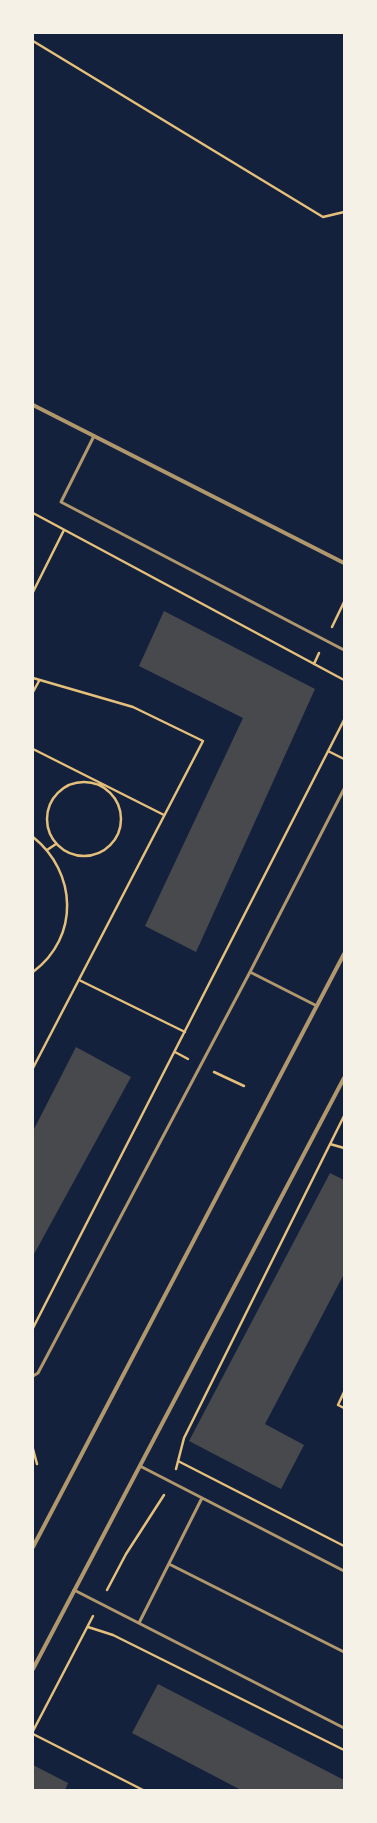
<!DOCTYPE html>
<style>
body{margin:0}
#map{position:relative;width:377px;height:1823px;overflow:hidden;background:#14213d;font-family:Literata,serif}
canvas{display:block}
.frame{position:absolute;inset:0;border:34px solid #f6f1e7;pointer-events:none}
</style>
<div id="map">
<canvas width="377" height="1823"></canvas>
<div class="frame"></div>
</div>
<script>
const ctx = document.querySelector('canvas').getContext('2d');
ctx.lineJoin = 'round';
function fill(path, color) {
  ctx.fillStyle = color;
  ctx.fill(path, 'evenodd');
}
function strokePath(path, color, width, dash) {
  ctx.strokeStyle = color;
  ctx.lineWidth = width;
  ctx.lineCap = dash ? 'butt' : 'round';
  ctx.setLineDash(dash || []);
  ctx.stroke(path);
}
const building = new Path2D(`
 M164,611L315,689L196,952L145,926L243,718L139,666Z
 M76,1047L131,1077L33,1256V1131Z
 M330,1173L344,1180V1274L265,1424L304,1445L281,1489L189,1441Z
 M158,1684L344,1780V1790H241L132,1733Z
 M33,1765L68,1783L65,1790H33Z`);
const path = new Path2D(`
 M33,41L323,217L344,212
 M33,513L344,680
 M33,592L64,530
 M332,627L344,602
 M314,664L319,653
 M33,678L133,707L203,741L33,1068
 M33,692L39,681
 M33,749L164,815
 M328,751L344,759
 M47 819a37 37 0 1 1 74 0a37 37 0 1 1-74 0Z
 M33,837C77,872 80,937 33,972
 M47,850L56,844
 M79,980L185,1032
 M175,1052L188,1059
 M214,1072L244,1086
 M330,1144L344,1148
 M33,1328L344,720
 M344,1392L338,1405L344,1408
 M33,1449L37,1464
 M178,1461L344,1546
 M176,1469L184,1438L344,1116
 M107,1590L126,1554L164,1495
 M88,1627L113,1635L344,1750
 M33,1731L93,1616
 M33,1734L143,1790`);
const service = new Path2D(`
 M94,436L61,502L344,650
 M250,972L344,789
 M33,1376L38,1373L250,972L317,1006
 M140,1466L344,1571
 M169,1564L344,1652
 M74,1590L344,1728
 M139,1623L202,1498`);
const minor = new Path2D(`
 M33,405L344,563
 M33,1547L344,954
 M33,1669L344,1078`);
fill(building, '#48494c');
strokePath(path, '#e5c07b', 2.5);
strokePath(service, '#b1986c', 3);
strokePath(minor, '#b1986c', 4);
</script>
